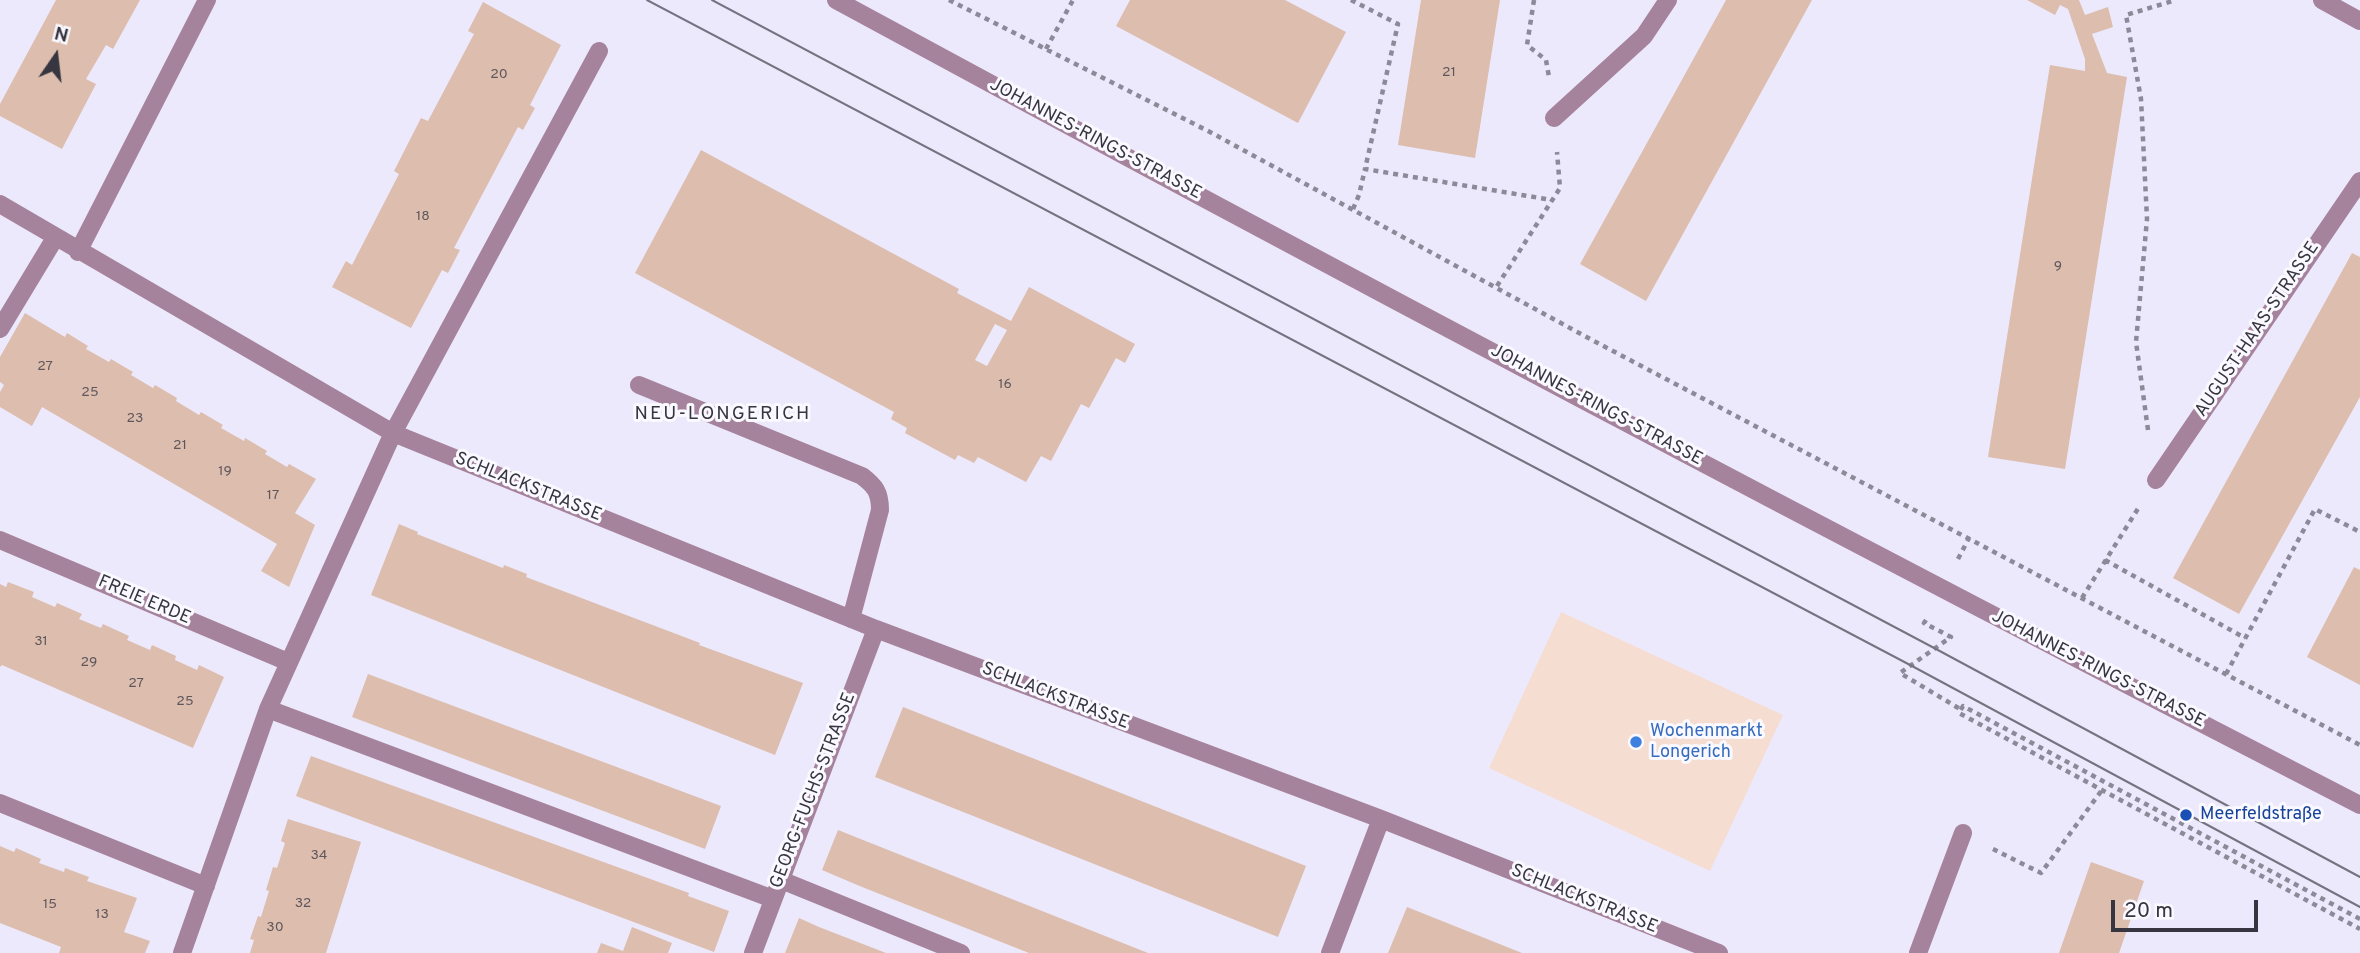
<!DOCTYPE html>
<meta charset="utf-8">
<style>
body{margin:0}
#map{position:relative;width:2360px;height:953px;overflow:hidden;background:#ede9fc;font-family:Overpass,sans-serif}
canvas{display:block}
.north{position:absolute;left:21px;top:21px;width:70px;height:70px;-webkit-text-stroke:5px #faf9ff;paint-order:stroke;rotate:14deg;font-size:19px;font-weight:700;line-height:28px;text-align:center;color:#373540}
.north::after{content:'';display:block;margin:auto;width:24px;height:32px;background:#373540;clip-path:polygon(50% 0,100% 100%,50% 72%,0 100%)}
.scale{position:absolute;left:2111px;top:900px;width:147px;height:32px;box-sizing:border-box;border:4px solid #373540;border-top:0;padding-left:9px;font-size:21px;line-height:24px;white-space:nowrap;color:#373540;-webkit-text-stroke:5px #faf9ff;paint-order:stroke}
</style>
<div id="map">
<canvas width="2360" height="953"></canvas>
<div class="north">N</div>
<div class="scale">20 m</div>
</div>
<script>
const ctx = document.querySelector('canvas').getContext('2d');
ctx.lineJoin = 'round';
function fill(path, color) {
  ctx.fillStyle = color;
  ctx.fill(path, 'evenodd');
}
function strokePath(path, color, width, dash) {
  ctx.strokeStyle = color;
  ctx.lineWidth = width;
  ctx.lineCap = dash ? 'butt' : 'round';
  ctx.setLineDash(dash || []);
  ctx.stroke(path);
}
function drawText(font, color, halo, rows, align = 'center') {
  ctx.font = font + ' Overpass,sans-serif';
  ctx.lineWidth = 6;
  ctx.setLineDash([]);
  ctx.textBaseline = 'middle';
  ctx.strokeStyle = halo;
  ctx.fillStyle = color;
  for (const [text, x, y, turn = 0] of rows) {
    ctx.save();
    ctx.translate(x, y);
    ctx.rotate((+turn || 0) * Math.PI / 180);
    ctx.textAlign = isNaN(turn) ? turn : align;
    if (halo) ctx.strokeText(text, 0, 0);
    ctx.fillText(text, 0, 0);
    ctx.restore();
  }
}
const commercial = new Path2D(`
 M1561,612L1783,715L1710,871L1489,768Z`);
const building = new Path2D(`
 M56,0H140L113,49L106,45L86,79L96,84L62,149L0,116V104Z
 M1130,0H1285L1346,32L1298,123L1116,26Z
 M1421,0H1500L1475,158L1398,145Z
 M1726,0H1812L1646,301L1580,264Z
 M2027,0H2079L2085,15L2108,7L2113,27L2092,34L2107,73L2127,77L2065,469L1988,457L2050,65L2085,71V59L2068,9L2060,5L2055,15Z
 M483,2L561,45L530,105L535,108L523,130L518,127L454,248L460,250L448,273L442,270L411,328L332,287L346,261L352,265L399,174L394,171L421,118L428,121L474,34L468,31Z
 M701,150L959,289L957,293L1011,321L1029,287L1135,344L1125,363L1116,358L1089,408L1081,404L1051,461L1041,456L1026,482L978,457L974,463L958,455L955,460L905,433L907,428L891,419L894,412L635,273ZM995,324L1007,330L987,366L975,360Z
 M2352,253L2360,257V397L2239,614L2173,578Z
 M25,313L65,337L67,333L88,346L86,349L109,362L111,359L133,372L131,375L153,388L155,385L177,398L176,401L199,415L201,412L223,425L221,428L244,441L245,438L267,451L265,454L287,467L289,464L316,479L295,513L315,525L289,587L261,571L277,544L42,407L32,426L0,407V392L4,385L0,382V357Z
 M399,524L418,532L417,534L503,568L504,565L527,574L526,577L700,643L699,645L803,683L775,755L371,595Z
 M2354,567L2360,570V685L2307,657Z
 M8,582L34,592L32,597L55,607L57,603L82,614L79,619L101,628L103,624L129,636L127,640L150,650L152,645L176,656L175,660L197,670L199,665L224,677L193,748L2,665L0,667V584L6,587Z
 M368,674L721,806L705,849L352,717Z
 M903,707L1306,866L1278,937L875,777Z
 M311,756L689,893L688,896L729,911L714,952L296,796Z
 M288,819L361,842L326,953H250L254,940L250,939L258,916L261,917L269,891L266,890L273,867L277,868L285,843L281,841Z
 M838,830L858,838L1148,953H1029L862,887L822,870Z
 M0,846L14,852L16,848L41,859L39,863L64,872L65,868L89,877L87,881L137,898L124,932L150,941L145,953H59L61,947L0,923Z
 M2091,862L2144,881L2119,953H2059Z
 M1407,907L1522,953H1388Z
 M799,918L819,927L886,953H785Z
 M632,927L672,943L668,953H597L601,943L623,951Z`);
const path = new Path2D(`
 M949,0L1210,132L1592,340L2360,745
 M1351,0L1398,24L1365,169L1552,200
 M1534,0L1527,45L1546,60L1549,77
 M1046,49L1073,0
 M1353,209L1359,195L1365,169
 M1497,286L1560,188L1557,152
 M2148,430L2136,342L2147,219L2141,99L2126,15L2176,0
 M1958,559L1969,538
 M2105,560L2245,638
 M2082,598L2139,507
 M1926,620L1924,623L1951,637L1900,673L1960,709
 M2226,674L2315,509L2360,532
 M1993,849L2041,873L2102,790
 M2360,919L1963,706L1959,713L2360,929`);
const minor = new Path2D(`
 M836,0C1341,274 1849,542 2360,805
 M2322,0L2360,21
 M1554,118L1644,36L1668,0
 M0,204L393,433L876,629L1381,819L1719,953
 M78,252L207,0
 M0,329L55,238
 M639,385L862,476C875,486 880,492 880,510L851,619
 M2156,480L2360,181
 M0,540L288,662
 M268,709L773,899
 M0,803L206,886
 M781,880L961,953
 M182,953L268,709L393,433L599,51
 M753,953L876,629
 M1330,953L1381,819
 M1918,953L1963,833`);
const tram = new Path2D(`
 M647,0L1912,666L2360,907
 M712,0L1936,649L2360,877`);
const markers = [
 [1636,742,7,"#3f7fe0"],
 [2186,815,7,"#1a4fb4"]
];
const numberNames = [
 ["21",1449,73],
 ["20",499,75],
 ["18",423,217],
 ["9",2058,267],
 ["27",45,367],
 ["16",1005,385],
 ["25",90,393],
 ["23",135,419],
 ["21",180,446],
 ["19",225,472],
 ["17",273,496],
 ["31",41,642],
 ["29",89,663],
 ["27",136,684],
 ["25",185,702],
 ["34",319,856],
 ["32",303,904],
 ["15",50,905],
 ["13",102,915],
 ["30",275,928]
];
const streetNames = [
 ["JOHANNES-RINGS-STRASSE",1095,140,28],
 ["AUGUST-HAAS-STRASSE",2258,330,-56],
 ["JOHANNES-RINGS-STRASSE",1596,406,28],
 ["SCHLACKSTRASSE",528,488,22],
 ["FREIE ERDE",144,601,23],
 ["JOHANNES-RINGS-STRASSE",2098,670,27],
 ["SCHLACKSTRASSE",1055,697,21],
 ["GEORG-FUCHS-STRASSE",814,791,-69],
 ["SCHLACKSTRASSE",1584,900,22]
];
const shopNames = [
 ["Wochenmarkt",1650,732],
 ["Longerich",1650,753]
];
const transitNames = [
 ["Meerfeldstraße",2200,815]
];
const neighbourhoodNames = [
 ["NEU-LONGERICH",723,415]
];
fill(commercial, '#f5ddd2');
fill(building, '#dcbdae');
strokePath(path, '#8c8998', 4.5, [5, 5]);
strokePath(minor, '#a6839c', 18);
strokePath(tram, '#757380', 2);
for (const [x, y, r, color] of markers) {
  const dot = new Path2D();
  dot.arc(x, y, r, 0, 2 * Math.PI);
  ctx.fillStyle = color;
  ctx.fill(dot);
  strokePath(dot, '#faf9ff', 2.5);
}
drawText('14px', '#60575c', null, numberNames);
drawText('18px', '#373540', '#faf9ff', streetNames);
drawText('18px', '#366cbe', '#faf9ff', shopNames, 'left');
drawText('18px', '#164399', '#faf9ff', transitNames, 'left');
ctx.letterSpacing = '2px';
drawText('19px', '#373540', '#faf9ff', neighbourhoodNames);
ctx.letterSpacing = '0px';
</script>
